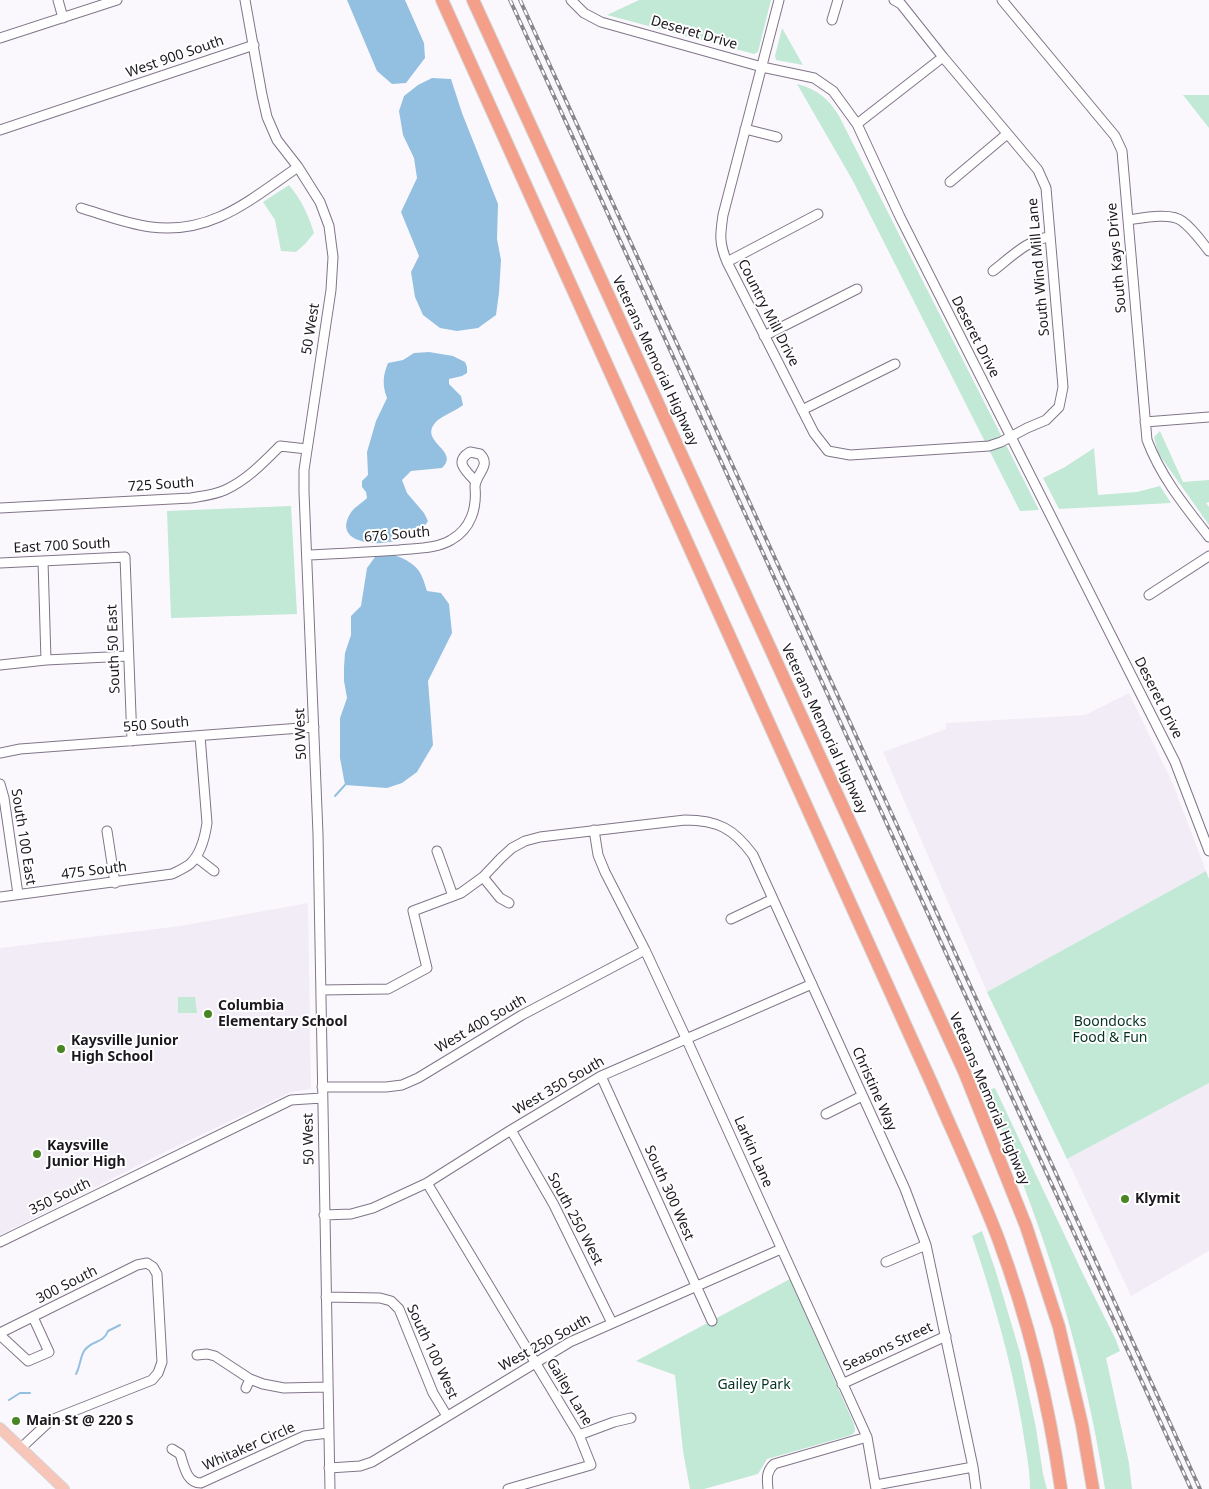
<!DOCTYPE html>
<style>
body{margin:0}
canvas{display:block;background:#fbf8fd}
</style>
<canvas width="1209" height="1489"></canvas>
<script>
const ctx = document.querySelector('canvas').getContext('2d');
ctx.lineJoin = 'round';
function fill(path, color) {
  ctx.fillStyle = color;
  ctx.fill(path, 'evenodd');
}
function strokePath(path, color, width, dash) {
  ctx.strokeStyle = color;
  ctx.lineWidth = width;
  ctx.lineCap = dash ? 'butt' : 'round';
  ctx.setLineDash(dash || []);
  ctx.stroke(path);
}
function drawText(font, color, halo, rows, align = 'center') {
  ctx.font = font + ' "Noto Sans",sans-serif';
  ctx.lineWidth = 4;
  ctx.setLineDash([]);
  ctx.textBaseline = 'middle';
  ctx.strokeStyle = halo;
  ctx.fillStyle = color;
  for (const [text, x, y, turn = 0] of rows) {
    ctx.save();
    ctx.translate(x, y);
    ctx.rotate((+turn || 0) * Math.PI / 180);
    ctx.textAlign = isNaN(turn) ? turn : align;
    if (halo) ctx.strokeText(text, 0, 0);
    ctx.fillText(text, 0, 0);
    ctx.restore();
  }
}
const built = new Path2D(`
 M1129,693L1173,784L1206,871L987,992L883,752L946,729V723L1085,715Z
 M308,903L311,1089L291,1092L169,1150L0,1235V948L180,926Z
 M1209,1083V1251L1131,1296L1067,1159Z`);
const green = new Path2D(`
 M639,0H771L758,52L754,54L607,15Z
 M782,28L803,65L776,60L775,56Z
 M797,84C817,89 829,99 839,116L1039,510L1020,511L853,181Z
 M1183,95H1209V128Z
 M289,185C301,199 309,216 314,233L305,244L296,252L281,251L275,220L263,202Z
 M1160,431L1183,482L1209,480V502L1206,503L1209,507V525L1158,453L1154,437Z
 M1094,448L1098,495L1137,492L1160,486L1171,503L1059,509L1043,478L1065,467Z
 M291,506L297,614L171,618L167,511Z
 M1206,871L1209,879V1083L1067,1159L987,992Z
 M178,997H195L197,1013H178Z
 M995,1088L1083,1274L1116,1340L1120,1351L1106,1358L1129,1463L1132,1489H1105C1084,1351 1041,1219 985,1091Z
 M982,1231L996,1272L1020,1353L1036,1428L1043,1474L1047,1489H1030C1030,1467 1025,1446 1022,1425C1011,1360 993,1298 972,1236Z
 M790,1279L854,1424L855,1431L853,1434L848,1436L767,1459L758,1474L704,1489H690L683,1451L675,1375L636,1361Z`);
const water = new Path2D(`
 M347,0H405L424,43L425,58L406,83L392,84L377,71Z
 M432,78L451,79L462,113L498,204L497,239L501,260L499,293L496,315L478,328L457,331L440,328L423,315L415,297L411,272L419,256L401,212L417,178L414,158L403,135L399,111L404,96L418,85Z
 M429,352L453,356L465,362L467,367V373L462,376L449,379V384L461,396L463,405C456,411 439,417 435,423C419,442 461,451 442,468L411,471L402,480L407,493L424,513L428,521L424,527L416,529L408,539C397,540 384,544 373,543C356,542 338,534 350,514C353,508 362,503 367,498L366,492L362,487V481L368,475L367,452L376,421L387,398C382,385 383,375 388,363L403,360L414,353Z
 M382,553C395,554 411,560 419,571C423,577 425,585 427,591L441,593L449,604L452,633L428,681L433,745L417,772L402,783L387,788L345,785L340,758V718L347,698L344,681V667L345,653L351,635V616L361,606L367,568L375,557Z`);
const stream = new Path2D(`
 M335,796L345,785
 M76,1374C80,1367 80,1358 84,1351C91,1340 103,1344 108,1331L120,1325
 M9,1400L20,1393H30`);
const minor = new Path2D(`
 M58,0L63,18
 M245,0L262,95L267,117L277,140L298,167L320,202L329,226L333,257L331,290L304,470V492L318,834L330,1489
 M571,0L584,13L601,22L762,67L814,78L833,91L857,124L900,217L1175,762L1209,851
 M779,0L723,215C720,235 719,243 727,262L814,433L828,451L850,455L989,446L1001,442L1027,428L1046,420L1059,407L1063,387L1046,188L1038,170L943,57L901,4L894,0
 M1002,0L1115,136L1122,151L1147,440C1161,477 1184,505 1209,537
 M832,20L838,0
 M0,38L117,0
 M857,124L943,57
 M745,129L777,137
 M0,130L254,45
 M950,182L1007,134
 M81,208C104,215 127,224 151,227C212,235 251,199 298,167
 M1128,220C1142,218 1171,212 1182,221C1193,229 1201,241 1209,251
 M727,262L818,214
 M993,271C1010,258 1028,239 1050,237
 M764,336L857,289
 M802,410L895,364
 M1145,422L1209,417
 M0,508L191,498C202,496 214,495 225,490C247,480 264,462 280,446L307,449
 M307,555C337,554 368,552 399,550C416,548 436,549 451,540C471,529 477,508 475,487C475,474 492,466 480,454L470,452C453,462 467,471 475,481
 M43,561L46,660
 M0,563L125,557L132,741
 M1149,595L1209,556
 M0,665L46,660L128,656
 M0,753L20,749L314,727
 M0,784L4,798L18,894
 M594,830L598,855L605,872L645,950L686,1038L867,1437L876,1489
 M107,831L115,883
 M437,851L453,896
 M196,857L214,871
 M483,877L500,898L509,903
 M0,897L172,874C178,871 185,868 190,864C201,854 205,837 207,823L200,736
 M731,919L773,899
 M321,990L388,989L427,968L413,911L461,893L483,877L501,858L512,848L525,841L540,837L685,820C718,820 734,829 753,855L905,1189L926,1245L973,1467L976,1489
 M601,1076L712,1321
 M322,1087H386L402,1085L418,1078L522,1015L645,950
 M826,1114L862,1096
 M511,1130L554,1205L612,1323
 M427,1183L579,1435L591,1465L508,1489
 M324,1215L351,1214L373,1208L427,1183L511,1130L601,1076L812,984
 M0,1242L291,1100L322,1098
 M886,1262L926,1245
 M326,1297L380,1298L391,1301L399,1309L433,1393L447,1416
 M0,1333L137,1265L147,1263L153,1267L157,1274L162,1362L158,1373L152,1380L51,1420L21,1448
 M0,1335L28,1361L49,1352L33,1317
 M197,1355L207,1354L215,1356L250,1379L263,1384L284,1388L327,1387
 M842,1384L946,1336
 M246,1388L250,1379
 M579,1435L614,1422L631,1418
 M172,1449L180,1454C184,1465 186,1483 201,1483L304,1436L328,1433
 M329,1468L360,1466L372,1462L570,1342L781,1249
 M876,1485L973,1467
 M768,1489C767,1478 766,1472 774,1464L867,1437`);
const major = new Path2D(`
 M0,1428L64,1489`);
const highway = new Path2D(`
 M442,0L932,1084C954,1135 978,1186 998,1238C1028,1319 1049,1404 1061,1489
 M473,0L964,1071L1026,1226L1059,1327L1082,1425L1093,1489`);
const rail = new Path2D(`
 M510,0L1191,1489
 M520,0L1200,1489`);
const markers = [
 [208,1014,5,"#4a8523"],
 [61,1049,5,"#4a8523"],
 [37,1154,5,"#4a8523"],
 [1125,1199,5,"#4a8523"],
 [16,1421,5,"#4a8523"]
];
const streetNames = [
 ["Deseret Drive",694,33,16],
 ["West 900 South",175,57,-19],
 ["South Kays Drive",1117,258,-95],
 ["South Wind Mill Lane",1039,267,-95],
 ["Country Mill Drive",768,313,63],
 ["50 West",311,329,-81],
 ["Deseret Drive",975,337,63],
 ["Veterans Memorial Highway",655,361,65],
 ["725 South",161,485,-4],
 ["676 South",397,535,-5],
 ["East 700 South",62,546,-3],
 ["South 50 East",114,649,-92],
 ["Deseret Drive",1158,698,63],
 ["550 South",156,725,-5],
 ["Veterans Memorial Highway",824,729,65],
 ["50 West",301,734,-92],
 ["South 100 East",23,837,81],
 ["475 South",94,871,-7],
 ["West 400 South",481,1024,-30],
 ["West 350 South",559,1086,-30],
 ["Christine Way",874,1089,66],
 ["Veterans Memorial Highway",989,1099,67],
 ["50 West",309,1139,-91],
 ["Larkin Lane",753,1152,66],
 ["South 300 West",669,1193,66],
 ["350 South",60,1197,-26],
 ["South 250 West",575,1219,62],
 ["300 South",67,1285,-27],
 ["West 250 South",545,1343,-29],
 ["Seasons Street",888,1347,-25],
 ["South 100 West",432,1352,65],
 ["Gailey Lane",569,1392,59],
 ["Whitaker Circle",249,1447,-24]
];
const poiNames = [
 ["Columbia",218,1006],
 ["Elementary School",218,1022],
 ["Kaysville Junior",71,1041],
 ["High School",71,1057],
 ["Kaysville",47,1146],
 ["Junior High",47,1162],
 ["Klymit",1135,1199],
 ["Main St @ 220 S",26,1421]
];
const parkNames = [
 ["Boondocks",1110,1022],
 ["Food & Fun",1110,1038],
 ["Gailey Park",754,1385]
];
fill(built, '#f2ecf7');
fill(green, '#c1e9d5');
fill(water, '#93c0e0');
strokePath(stream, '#93c0e0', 2);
strokePath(minor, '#817589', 11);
strokePath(major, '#d6d5d7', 12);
strokePath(highway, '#d6d5d7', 14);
strokePath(minor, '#fff', 9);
strokePath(major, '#f8c5b9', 10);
strokePath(highway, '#f39f8a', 12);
strokePath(rail, '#89868c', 4);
strokePath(rail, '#fff', 2, [5.5]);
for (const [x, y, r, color] of markers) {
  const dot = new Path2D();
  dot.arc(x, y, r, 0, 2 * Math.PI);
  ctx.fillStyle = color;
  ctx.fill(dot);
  strokePath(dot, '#fff', 2);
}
drawText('14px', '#1c181f', '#fff', streetNames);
drawText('bold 14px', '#1c181f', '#fff', poiNames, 'left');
drawText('14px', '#043222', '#fff', parkNames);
</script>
